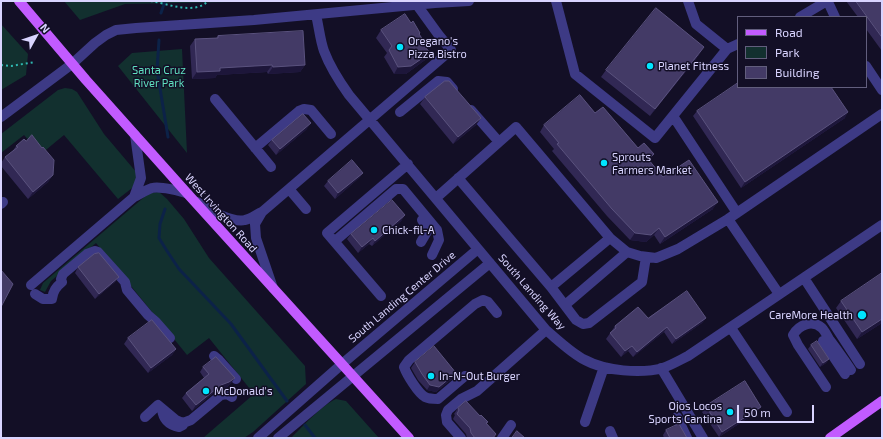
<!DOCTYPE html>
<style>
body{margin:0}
#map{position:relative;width:883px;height:439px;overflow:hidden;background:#130f26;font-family:"Exo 2",sans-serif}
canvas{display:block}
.frame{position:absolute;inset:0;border:2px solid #d9d4ff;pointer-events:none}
.legend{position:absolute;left:737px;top:16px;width:130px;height:72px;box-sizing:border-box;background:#130f26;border:1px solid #625e7d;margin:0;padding:5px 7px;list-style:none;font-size:12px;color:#d9d4ff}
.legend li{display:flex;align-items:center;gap:8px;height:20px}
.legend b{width:20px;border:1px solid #625e7d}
.north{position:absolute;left:16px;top:16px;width:40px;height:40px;-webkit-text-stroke:3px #130f26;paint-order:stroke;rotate:50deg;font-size:11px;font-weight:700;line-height:16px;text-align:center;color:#d9d4ff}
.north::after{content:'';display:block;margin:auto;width:14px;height:18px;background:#d9d4ff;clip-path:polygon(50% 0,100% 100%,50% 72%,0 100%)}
.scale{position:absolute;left:737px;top:405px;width:77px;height:18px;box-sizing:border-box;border:2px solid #d9d4ff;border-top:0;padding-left:5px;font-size:12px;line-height:14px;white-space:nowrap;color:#d9d4ff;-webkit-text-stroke:3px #130f26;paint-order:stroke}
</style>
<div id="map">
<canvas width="883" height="439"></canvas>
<div class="frame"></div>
<ul class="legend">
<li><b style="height:5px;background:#c25bff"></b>Road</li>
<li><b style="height:11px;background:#12302f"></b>Park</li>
<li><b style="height:11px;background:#433a66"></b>Building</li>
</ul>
<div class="north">N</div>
<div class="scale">50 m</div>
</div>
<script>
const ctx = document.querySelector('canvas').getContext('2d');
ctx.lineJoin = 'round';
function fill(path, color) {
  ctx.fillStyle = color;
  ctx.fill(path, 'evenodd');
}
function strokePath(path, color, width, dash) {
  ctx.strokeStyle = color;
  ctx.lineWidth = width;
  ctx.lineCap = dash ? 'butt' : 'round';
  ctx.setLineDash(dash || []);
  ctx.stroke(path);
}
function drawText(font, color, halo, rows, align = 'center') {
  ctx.font = font + ' "Exo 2",sans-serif';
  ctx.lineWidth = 3;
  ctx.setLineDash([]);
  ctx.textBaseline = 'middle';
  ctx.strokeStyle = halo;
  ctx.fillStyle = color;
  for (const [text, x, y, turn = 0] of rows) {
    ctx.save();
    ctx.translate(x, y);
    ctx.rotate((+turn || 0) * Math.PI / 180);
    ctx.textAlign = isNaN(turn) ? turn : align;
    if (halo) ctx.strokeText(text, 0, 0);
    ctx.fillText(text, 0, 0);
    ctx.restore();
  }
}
const green = new Path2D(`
 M64,1H232V2L125,4L80,20Z
 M1,24L28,54L26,75L1,90Z
 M182,49L187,153L118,66L132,53Z
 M65,88L72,89L77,92L104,134L137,173L136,185L118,199L64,135L41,154L24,135L1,153V134L58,90Z
 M159,192L167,199L184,219L209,258L305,366L306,384L253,432L244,438H203L254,394L209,338L187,355L96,243L51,281L45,292L40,290L43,283L149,193Z
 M336,399L346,401L379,438H292V437C303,426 322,405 336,399Z`);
const stream = new Path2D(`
 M161,13L165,1
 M159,40L157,70L168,137
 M165,209L160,224L159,238L167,251L179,269L231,324L287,401
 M305,425L315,438`);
const path = new Path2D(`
 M151,1C168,4 195,15 208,1
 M1,65L11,66L35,62`);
const minor = new Path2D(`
 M556,1L575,74L655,138L727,49L696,24L688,1
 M828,2L835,17
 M316,15C319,27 320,40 324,51C330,67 339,81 349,95L546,330C558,340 571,353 585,360C605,371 641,374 663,368C671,365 680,360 688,356L882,225
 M800,17L827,1
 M727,49L738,44
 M866,66L882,90
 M215,99L271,167
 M471,110L499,142
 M400,112L438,81L447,82L453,89
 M673,116L737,213
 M1,117L72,64L95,43L106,35L116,30L136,28L254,20L435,3L469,1
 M255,148L299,111L304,109L311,110L331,134
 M458,178L551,287L576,320L583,324L589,323L642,282L646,257
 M289,189L306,209
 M134,197L141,178L135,135
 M436,198L516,127L610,238L551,287
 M197,202C208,209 232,223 245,220C251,219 257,214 262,212L255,224L256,238L273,288
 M1,204L3,202
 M262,212L451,50L438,34L417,5
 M728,219L779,294
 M610,238L627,252L640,256L656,258L678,249L728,219L882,114
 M335,241L396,189H403L437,230L439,240L432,255
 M421,242L428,230L422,220
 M804,278L860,364
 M31,285L134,197C140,194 146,190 152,188C160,186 181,191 188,194
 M35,294L43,299H52C53,291 56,287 62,282L61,279L63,274L87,254L95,251L98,252L125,282L127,290L148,315L156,322L170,338
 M381,296L327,233L408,164
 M565,305L627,252
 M731,328L787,412
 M823,341L845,374
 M214,356L219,360L236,379
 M661,368L703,438
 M465,376L438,399C434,399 429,399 425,397C418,393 407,375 404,367L409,360L475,304L483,300L488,302L497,313
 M826,387L798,345L793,335C799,325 812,319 822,328C825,331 827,336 829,339C837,349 844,360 851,370
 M162,409C163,419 169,425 179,427L183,425
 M145,417L158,405L176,420L183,423L191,420L221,395L227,394L232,397
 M677,417L687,438
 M585,422L604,367
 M610,431L613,438
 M258,438L342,364L478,249
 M278,438L490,263
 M461,438L447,422L446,415L448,410L461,399L477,391L546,330
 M502,438L511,425`);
const major = new Path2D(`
 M19,1L86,80L186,192L409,438
 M830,438L882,401`);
const wall = new Path2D(`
 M846,1H882V51L866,29V17H858Z
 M411,23L420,33L419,35L428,47L427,49L430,53L425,60L406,74H394L384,57L387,53L376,38L381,30Z
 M218,36L305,65L300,72L268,74L267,72L217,75L215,78L192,79L190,46L195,39L216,38Z
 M699,55L650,116L601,77L606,70Z
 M425,97L481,118L476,125L453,144L420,104Z
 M697,111L845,118L741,188L693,116Z
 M595,113L638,148L654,154L649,160L663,177L713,209L660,244L654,235L646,242L630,240L607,216L552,151L554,149L540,132L544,125Z
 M307,129L276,155L268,145L272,140Z
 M26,141L42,148L53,175L48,182L28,199L1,166V163L5,157L12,152L16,146Z
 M363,173L359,178L335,199L324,186L328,181Z
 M405,215L401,221L372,246L369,244L358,253L347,239L351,234Z
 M78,267L119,277L115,282L95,299L75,273Z
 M841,301L882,323L857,339L836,308Z
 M648,318H706L702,323L672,344L664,332L633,357L628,351L621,357L606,339L611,332L615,326Z
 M128,338L176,349L172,355L148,373L124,344Z
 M811,345L829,359L826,363L820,367L808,349Z
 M415,362L452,379L436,392L427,390L418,380L411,368Z
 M203,367L235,378L231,383L226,388L217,390L192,411L182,398L186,393L204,378L200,372Z
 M706,406L757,412L719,437L702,412Z
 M458,408L480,416L488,422L486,424L494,438H467L466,434L453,419L455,415L454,414Z
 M666,430L687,438H664L663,435Z`);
const shadedWall = new Path2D(`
 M704,47L699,55L650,116L655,109Z
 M430,53L425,60L406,74H394L398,67Z
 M272,65L267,72L217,75L215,78L192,79L197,72L220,68Z
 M305,65L300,72L268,74L273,67Z
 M848,112L845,118L741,188L745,182Z
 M481,118L476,125L453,144L458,137Z
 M311,123L307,129L276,155L280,149Z
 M363,173L359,178L335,199L338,193Z
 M53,175L48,182L28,199L33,192Z
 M718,202L713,209L660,244L665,237Z
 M405,215L401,221L372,246L375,241Z
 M659,228L654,235L646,242L630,240L635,233Z
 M373,238L369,244L358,253L362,247Z
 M119,277L115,282L95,299L99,294Z
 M706,318L702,323L672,344L676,339Z
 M882,319V323L857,339L862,332Z
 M667,327L664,332L633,357L637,352Z
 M632,346L628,351L621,357L625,351Z
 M176,349L172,355L148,373L151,368Z
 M829,359L826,363L820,367L823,363Z
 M456,373L452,379L436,392L427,390L430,385Z
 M235,378L231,383L226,388L217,390L192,411L196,405L221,385Z
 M761,407L757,412L719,437L722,432Z`);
const building = new Path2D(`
 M856,1H882V37Z
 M656,8L704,47L655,109L606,70Z
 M405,14L411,23L413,21L420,33L419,34L428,47L426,48L430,53L411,66L398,67L389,50L392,46L381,30Z
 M303,31L305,65L273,67L272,65L220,68V71L197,72L195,39L218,38V36Z
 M445,81H449L481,118L458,137L425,97Z
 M738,83V87H831L848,112L745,182L697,111Z
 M580,95L595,113L603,107L638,148L644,143L654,154L648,159L663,177L689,160L718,202L665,237L659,228L651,235L635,233L612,209L557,144L559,143L544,125Z
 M303,114L311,123L280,149L272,140Z
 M32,135L42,148L43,147L54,160L53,175L33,192L5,157L18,147L16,146L24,139L26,141Z
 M352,160L363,173L338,193L328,181Z
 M392,200L405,215L375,241L373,238L362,247L351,234Z
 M99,253L119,277L99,294L78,267L94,254Z
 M1,270L13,284L1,307Z
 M882,273V319L862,332L841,301Z
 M687,291L706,318L676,339L667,327L637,352L632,346L625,351L610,333L616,328L615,326L638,307L648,318Z
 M152,320L176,349L151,368L128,338Z
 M817,341L829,359L823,363L811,345Z
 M434,346L456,373L439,387L430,385L422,374L415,362Z
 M216,357L235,378L229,382L221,385L196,405L186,393L209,374L203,367Z
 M745,381L761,407L722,432L706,406Z
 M466,401L480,416L481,415L488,422L486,423L496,434L493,438H475L471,433L470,428L457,414L459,410L458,408Z
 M679,424L687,438H670L666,430Z
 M517,431L525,438H512Z`);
const markers = [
 [400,47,4,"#00e5ff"],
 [650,66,4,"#00e5ff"],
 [604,163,4,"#00e5ff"],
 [374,230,4,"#00e5ff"],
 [862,315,5,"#00e5ff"],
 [431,376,4,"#00e5ff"],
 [206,391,4,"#00e5ff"],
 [730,412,4,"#00e5ff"]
];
const poiNames = [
 ["Oregano's",408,41],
 ["Pizza Bistro",408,54],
 ["Planet Fitness",658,66],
 ["Sprouts",612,157],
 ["Farmers Market",612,170],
 ["Chick-fil-A",382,230],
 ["CareMore Health",853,315,"right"],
 ["In-N-Out Burger",439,376],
 ["McDonald's",214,391],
 ["Ojos Locos",722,406,"right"],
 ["Sports Cantina",722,419,"right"]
];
const parkNames = [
 ["Santa Cruz",159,70],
 ["River Park",159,83]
];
const streetNames = [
 ["West Irvington Road",221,213,48],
 ["South Landing Way",532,292,49],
 ["South Landing Center Drive",402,297,-40]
];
fill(green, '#12302f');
strokePath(stream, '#0c2248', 3);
strokePath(path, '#2fb8b0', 2, [2, 3]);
strokePath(minor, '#3d3a85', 10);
strokePath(major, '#c25bff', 10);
fill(wall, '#312854');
fill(shadedWall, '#1d163a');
fill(building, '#433a66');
strokePath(building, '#5a527e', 1);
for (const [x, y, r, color] of markers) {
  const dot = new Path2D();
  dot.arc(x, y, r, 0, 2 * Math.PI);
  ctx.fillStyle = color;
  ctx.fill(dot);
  strokePath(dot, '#130f26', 1.5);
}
drawText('11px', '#d9d4ff', '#130f26', poiNames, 'left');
drawText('11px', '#5fe0c0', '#130f26', parkNames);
drawText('11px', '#d9d4ff', '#130f26', streetNames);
</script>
